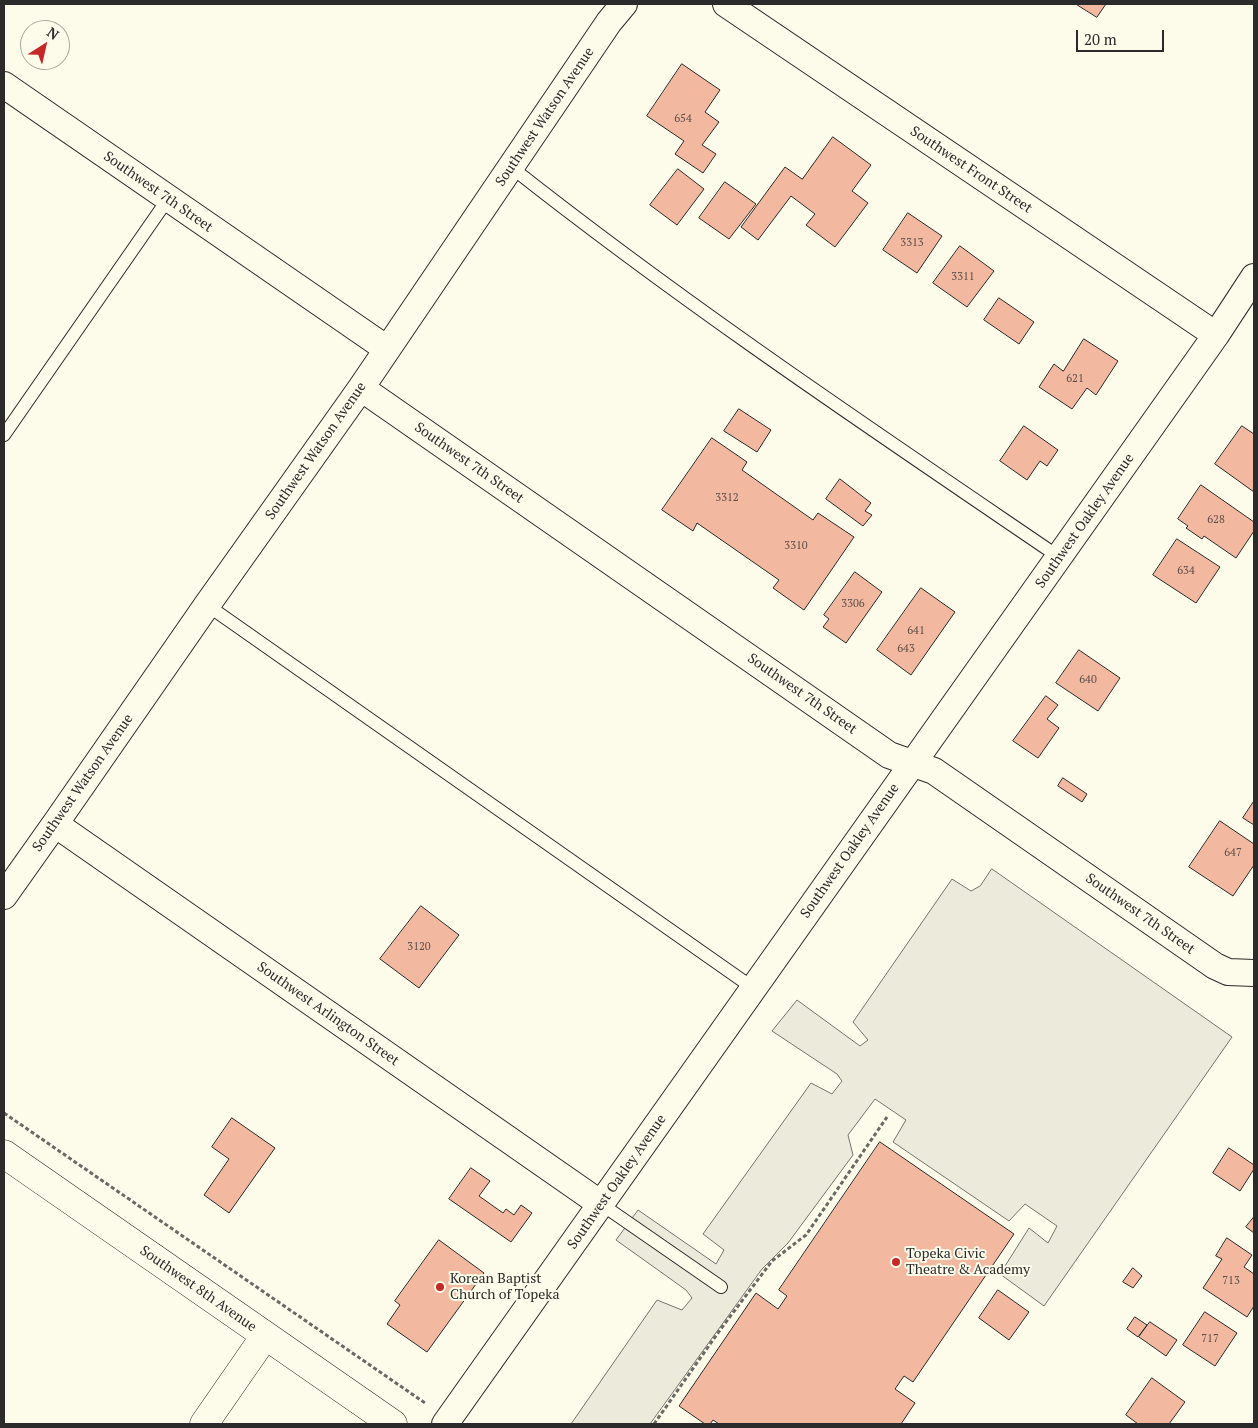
<!DOCTYPE html>
<style>
body{margin:0}
#map{position:relative;width:1258px;height:1428px;overflow:hidden;background:#fdfbea;font-family:"PT Serif",serif}
canvas{display:block}
.frame{position:absolute;inset:0;border:5px solid #2b2b2b;pointer-events:none}
.north{position:absolute;left:20px;top:20px;width:50px;height:50px;box-sizing:border-box;background:#fdfbea;border:1px solid #a9a89e;border-radius:50%;rotate:35deg;font-size:14px;font-weight:700;line-height:20px;text-align:center;color:#2b2b2b}
.north::after{content:'';display:block;margin:auto;width:18px;height:22px;background:#c62828;clip-path:polygon(50% 0,100% 100%,50% 72%,0 100%)}
.scale{position:absolute;left:1076px;top:30px;width:88px;height:22px;box-sizing:border-box;border:2px solid #2b2b2b;border-top:0;padding-left:6px;font-size:15px;line-height:18px;white-space:nowrap;color:#2b2b2b;-webkit-text-stroke:4px #fdfbea;paint-order:stroke}
</style>
<div id="map">
<canvas width="1258" height="1428"></canvas>
<div class="frame"></div>
<div class="north">N</div>
<div class="scale">20 m</div>
</div>
<script>
const ctx = document.querySelector('canvas').getContext('2d');
ctx.lineJoin = 'round';
function fill(path, color) {
  ctx.fillStyle = color;
  ctx.fill(path, 'evenodd');
}
function strokePath(path, color, width, dash) {
  ctx.strokeStyle = color;
  ctx.lineWidth = width;
  ctx.lineCap = dash ? 'butt' : 'round';
  ctx.setLineDash(dash || []);
  ctx.stroke(path);
}
function drawText(font, color, halo, rows, align = 'center') {
  ctx.font = font + ' "PT Serif",serif';
  ctx.lineWidth = 4;
  ctx.setLineDash([]);
  ctx.textBaseline = 'middle';
  ctx.strokeStyle = halo;
  ctx.fillStyle = color;
  for (const [text, x, y, turn = 0] of rows) {
    ctx.save();
    ctx.translate(x, y);
    ctx.rotate((+turn || 0) * Math.PI / 180);
    ctx.textAlign = isNaN(turn) ? turn : align;
    if (halo) ctx.strokeText(text, 0, 0);
    ctx.fillText(text, 0, 0);
    ctx.restore();
  }
}
const parking = new Path2D(`
 M992,869L1232,1037L1044,1306L1000,1274L1029,1228L1048,1243L1057,1226L1025,1204L1009,1221L893,1142L906,1120L875,1099L848,1135L853,1155L788,1243L762,1269L650,1424H571L657,1300L682,1310L692,1298L686,1290L616,1240L638,1210L716,1264L724,1250L703,1234L811,1083L832,1094L842,1081L837,1074L772,1031L797,1000L860,1046L868,1040L853,1022L952,879L971,891L980,886Z`);
const building = new Path2D(`
 M1076,4H1106L1097,17Z
 M682,64L720,90L705,112L719,122L702,145L716,154L703,173L675,154L684,141L647,116Z
 M833,137L871,165L852,191L868,203L835,247L806,225L815,214L791,196L758,240L741,227L785,167L802,179Z
 M678,169L704,189L677,225L650,205Z
 M725,182L756,204L729,239L699,218Z
 M908,213L942,236L917,273L883,250Z
 M960,246L994,271L967,307L933,283Z
 M999,298L1034,322L1019,344L984,320Z
 M1084,339L1118,361L1096,395L1087,388L1072,409L1039,387L1054,364L1063,371Z
 M739,409L771,430L757,452L724,431Z
 M1024,426L1058,450L1047,466L1040,461L1027,480L1000,461Z
 M1242,426L1254,434V492L1215,464Z
 M712,438L747,462L742,470L813,520L818,513L854,537L804,610L773,588L779,580L697,523L693,531L662,510Z
 M840,479L871,503L865,511L872,515L863,526L826,499Z
 M1201,485L1254,522V531L1236,558L1204,536L1202,539L1186,528L1188,526L1178,519Z
 M1177,539L1220,567L1196,603L1153,575Z
 M855,572L882,592L846,643L823,627L829,619L824,615Z
 M921,588L955,612L911,675L877,650Z
 M1079,650L1120,678L1098,711L1056,683Z
 M1046,696L1058,705L1047,719L1059,728L1038,758L1013,741Z
 M1063,778L1087,794L1082,802L1058,786Z
 M1254,801V825L1243,818Z
 M1220,821L1254,844V865L1233,896L1189,867Z
 M421,906L459,935L419,988L380,959Z
 M232,1118L275,1148L229,1213L204,1195L229,1159L212,1147Z
 M880,1142L1014,1234L913,1382L904,1376L895,1389L915,1403L901,1424H719L713,1420L710,1424H705L679,1406L756,1293L778,1309L787,1296L779,1290Z
 M1229,1148L1254,1165V1169L1240,1191L1213,1173Z
 M471,1168L490,1181L479,1196L503,1213L506,1209L514,1215L521,1205L532,1213L511,1242L449,1199Z
 M1254,1217V1233L1246,1227Z
 M1227,1238L1252,1255L1244,1267L1254,1274V1306L1247,1317L1203,1288L1222,1259L1216,1256Z
 M439,1240L484,1273L427,1352L387,1324L400,1305L395,1301Z
 M1133,1268L1142,1276L1133,1288L1123,1282Z
 M998,1290L1029,1312L1009,1340L979,1318Z
 M1205,1312L1237,1333L1215,1366L1183,1345Z
 M1135,1317L1147,1325L1138,1337L1127,1329Z
 M1150,1322L1177,1340L1166,1356L1139,1337Z
 M1152,1378L1185,1402L1169,1424H1138L1126,1415Z`);
const path = new Path2D(`
 M4,1113L425,1403
 M654,1424L720,1330L772,1261L806,1235L887,1117`);
const lane = new Path2D(`
 M511,167C687,306 874,431 1059,557
 M4,435L168,199
 M207,605L753,988
 M601,1204L721,1287`);
const street = new Path2D(`
 M726,4L1216,335
 M4,85L387,349
 M361,388L889,755L934,771L1215,966L1228,972L1254,973
 M55,824L601,1204
 M4,896L55,824L207,605L361,388L609,22L624,4
 M445,1424L1216,335L1254,277`);
const secondary = new Path2D(`
 M4,1154L393,1424
 M204,1424L265,1336`);
const markers = [
 [896,1262,5,"#c62828"],
 [440,1287,5,"#c62828"]
];
const numberNames = [
 ["654",683,119],
 ["3313",912,243],
 ["3311",963,277],
 ["621",1075,379],
 ["3312",727,498],
 ["628",1216,520],
 ["3310",796,546],
 ["634",1186,571],
 ["3306",853,604],
 ["641",916,631],
 ["643",906,649],
 ["640",1088,680],
 ["647",1233,853],
 ["3120",419,947],
 ["713",1231,1281],
 ["717",1210,1339]
];
const streetNames = [
 ["Southwest Watson Avenue",545,117,-56],
 ["Southwest Front Street",971,170,34],
 ["Southwest 7th Street",158,192,35],
 ["Southwest Watson Avenue",316,451,-55],
 ["Southwest 7th Street",469,463,35],
 ["Southwest Oakley Avenue",1085,521,-55],
 ["Southwest 7th Street",802,694,35],
 ["Southwest Watson Avenue",83,783,-55],
 ["Southwest Oakley Avenue",850,851,-55],
 ["Southwest 7th Street",1140,914,35],
 ["Southwest Arlington Street",328,1014,35],
 ["Southwest Oakley Avenue",617,1182,-55],
 ["Southwest 8th Avenue",198,1289,35]
];
const poiNames = [
 ["Topeka Civic",906,1254],
 ["Theatre & Academy",906,1270],
 ["Korean Baptist",450,1279],
 ["Church of Topeka",450,1295]
];
fill(parking, '#eceadb');
strokePath(parking, '#74746e', 1);
fill(building, '#f2b8a0');
strokePath(building, '#2b2b2b', 1);
strokePath(lane, '#2b2b2b', 14);
strokePath(street, '#2b2b2b', 28);
strokePath(secondary, '#2b2b2b', 29);
strokePath(path, '#6a6964', 3, [4, 2.5]);
strokePath(lane, '#fdfbea', 12);
strokePath(street, '#fdfbea', 26);
strokePath(secondary, '#fdfbea', 28);
for (const [x, y, r, color] of markers) {
  const dot = new Path2D();
  dot.arc(x, y, r, 0, 2 * Math.PI);
  ctx.fillStyle = color;
  ctx.fill(dot);
  strokePath(dot, '#fdfbea', 2);
}
drawText('11px', '#5d4e48', null, numberNames);
drawText('14px', '#2b2b2b', '#fdfbea', streetNames);
drawText('14px', '#2b2b2b', '#fdfbea', poiNames, 'left');
</script>
